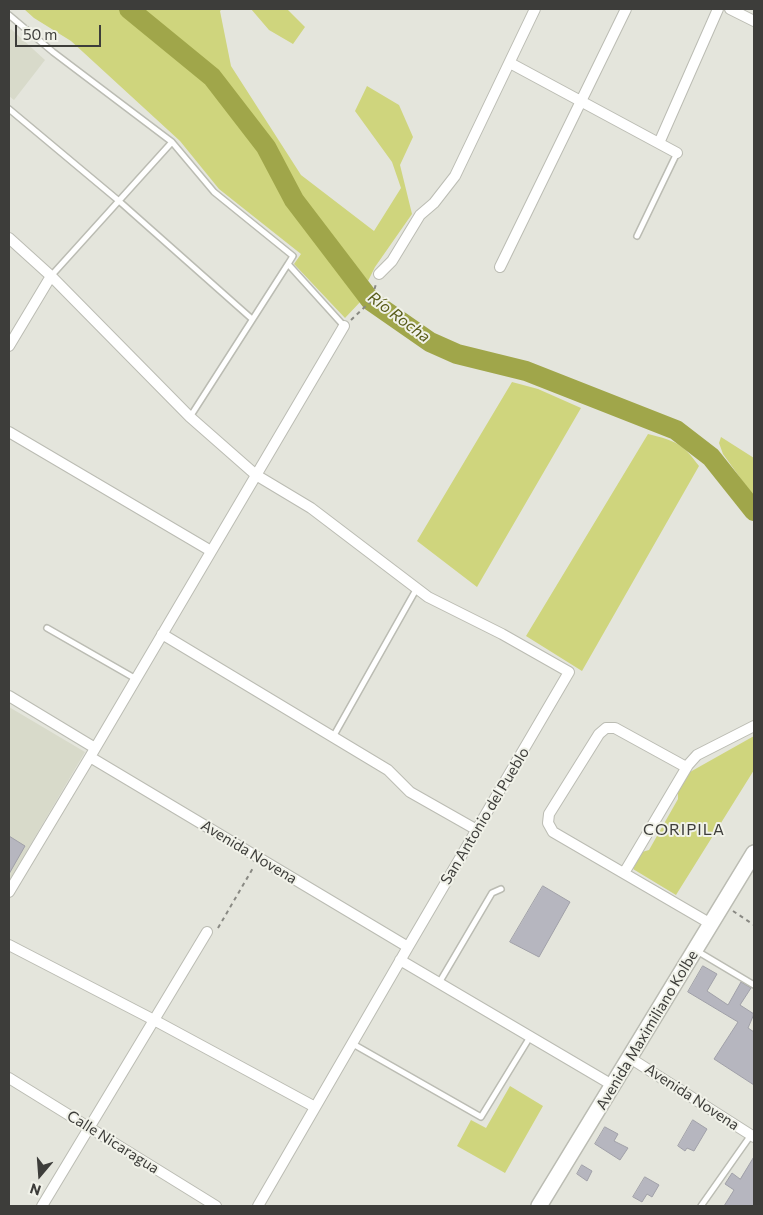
<!DOCTYPE html>
<meta charset="utf-8">
<style>
body{margin:0}
#map{position:relative;width:763px;height:1215px;overflow:hidden;background:#e4e5dc;font-family:Commissioner,sans-serif}
canvas{display:block}
.frame{position:absolute;inset:0;border:10px solid #3d3d3a;pointer-events:none}
.north{position:absolute;left:15px;top:1150px;width:50px;height:50px;-webkit-text-stroke:4px #f1f2e9;paint-order:stroke;rotate:198deg;font-size:14px;font-weight:700;line-height:20px;text-align:center;color:#3d3d3a}
.north::after{content:'';display:block;margin:auto;width:18px;height:22px;background:#3d3d3a;clip-path:polygon(50% 0,100% 100%,50% 72%,0 100%)}
.scale{position:absolute;left:15px;top:25px;width:86px;height:22px;box-sizing:border-box;border:2px solid #3d3d3a;border-top:0;padding-left:6px;font-size:15px;line-height:18px;white-space:nowrap;color:#3d3d3a;-webkit-text-stroke:4px #f1f2e9;paint-order:stroke}
</style>
<div id="map">
<canvas width="763" height="1215"></canvas>
<div class="frame"></div>
<div class="north">N</div>
<div class="scale">50 m</div>
</div>
<script>
const ctx = document.querySelector('canvas').getContext('2d');
ctx.lineJoin = 'round';
function fill(path, color) {
  ctx.fillStyle = color;
  ctx.fill(path, 'evenodd');
}
function strokePath(path, color, width, dash) {
  ctx.strokeStyle = color;
  ctx.lineWidth = width;
  ctx.lineCap = dash ? 'butt' : 'round';
  ctx.setLineDash(dash || []);
  ctx.stroke(path);
}
function drawText(font, color, halo, rows, align = 'center') {
  ctx.font = font + ' Commissioner,sans-serif';
  ctx.lineWidth = 4;
  ctx.setLineDash([]);
  ctx.textBaseline = 'middle';
  ctx.strokeStyle = halo;
  ctx.fillStyle = color;
  for (const [text, x, y, turn = 0] of rows) {
    ctx.save();
    ctx.translate(x, y);
    ctx.rotate((+turn || 0) * Math.PI / 180);
    ctx.textAlign = isNaN(turn) ? turn : align;
    if (halo) ctx.strokeText(text, 0, 0);
    ctx.fillText(text, 0, 0);
    ctx.restore();
  }
}
const built = new Path2D(`
 M11,29L45,60L14,100L9,96V31Z
 M9,707L85,752L9,881Z`);
const green = new Path2D(`
 M24,9H123L205,80L261,148L285,198L362,300L345,318L294,264L301,254L219,189L180,141L71,41L34,18Z
 M141,9H222L220,11L231,66L301,175L374,231L401,188L392,162L355,111L367,86L399,105L413,137L400,165L412,214L375,267L368,281L327,230L292,182L276,147L219,74Z
 M251,9H287L305,27L293,44L269,30Z
 M512,382L538,389L581,408L477,587L417,541Z
 M648,434C676,441 682,443 699,466L582,671L526,636Z
 M721,437L754,458V497L723,454L719,443Z
 M754,736V770L676,895L633,869L642,852L649,850L678,799V791L690,772Z
 M510,1086L543,1106L505,1173L457,1146L471,1120L486,1128Z`);
const river = new Path2D(`
 M129,9L212,77L266,147L294,200L371,301L430,342L457,354L526,371L676,430L711,457L754,511`);
const building = new Path2D(`
 M9,836L25,846L9,874Z
 M543,886L570,902L539,957L510,942Z
 M703,966L717,974L707,991L728,1005L741,982L751,988L740,1005L754,1014L748,1028L754,1032V1085L714,1059L738,1022L688,992Z
 M693,1120L707,1129L694,1151L687,1148L685,1151L678,1146Z
 M605,1127L618,1134L614,1141L628,1148L620,1160L595,1144Z
 M754,1157V1206H724L734,1190L725,1184L732,1173L740,1179Z
 M582,1165L592,1171L587,1181L577,1174Z
 M645,1177L659,1185L652,1197L647,1194L642,1202L633,1197Z`);
const path = new Path2D(`
 M351,320L371,301L376,284
 M733,911L754,925
 M218,928L253,868`);
const service = new Path2D(`
 M9,15L53,52L172,142L214,192L293,256L288,264L344,326
 M9,109L119,201L252,319
 M637,236L677,153
 M51,276L172,142
 M190,417L288,264
 M47,628L136,679
 M333,737L417,588
 M697,951L754,985
 M439,983L492,893L501,889
 M353,1044L481,1117L530,1037
 M701,1206L751,1135`);
const minor = new Path2D(`
 M730,9L754,21
 M510,63L677,153
 M659,143L718,9
 M9,238L51,276L190,417L256,475L311,508L428,597L502,634L569,672L408,947L258,1206
 M500,267L626,9
 M379,274L392,261L420,215L434,203L455,176L535,9
 M9,346L51,276
 M9,432L211,551
 M162,634L388,770L410,792L477,830
 M9,696L95,748
 M90,757L408,947
 M686,767L615,728H606L599,734L549,814L548,823L553,832L711,924
 M624,873L688,765L697,755L754,726
 M9,892L90,757L344,326
 M9,945L154,1020L315,1107
 M400,960L614,1086
 M630,1058L754,1137
 M9,1078L216,1206
 M42,1206L207,932`);
const secondary = new Path2D(`
 M539,1206L754,853`);
const streetNames = [
 ["San Antonio del Pueblo",485,816,-59],
 ["Avenida Novena",249,852,31],
 ["Avenida Maximiliano Kolbe",647,1030,-59],
 ["Avenida Novena",692,1097,33],
 ["Calle Nicaragua",113,1142,32]
];
const waterNames = [
 ["Río Rocha",399,317,37]
];
const neighbourhoodNames = [
 ["CORIPILA",684,830]
];
fill(built, '#d8daca');
fill(green, '#cfd57d');
strokePath(river, '#a0a64a', 20);
fill(building, '#b6b6bf');
strokePath(building, '#a0a0a8', 1);
strokePath(service, '#bbbcb3', 8);
strokePath(minor, '#bbbcb3', 12);
strokePath(secondary, '#bbbcb3', 18);
strokePath(path, '#898983', 2, [4, 4]);
strokePath(service, '#fff', 5);
strokePath(minor, '#fff', 10);
strokePath(secondary, '#fff', 15);
drawText('15px', '#3d3d3a', '#f1f2e9', streetNames);
drawText('italic 16px', '#585c19', '#f1f2e9', waterNames);
ctx.letterSpacing = '1px';
drawText('16px', '#3d3d3a', '#f1f2e9', neighbourhoodNames);
ctx.letterSpacing = '0px';
</script>
